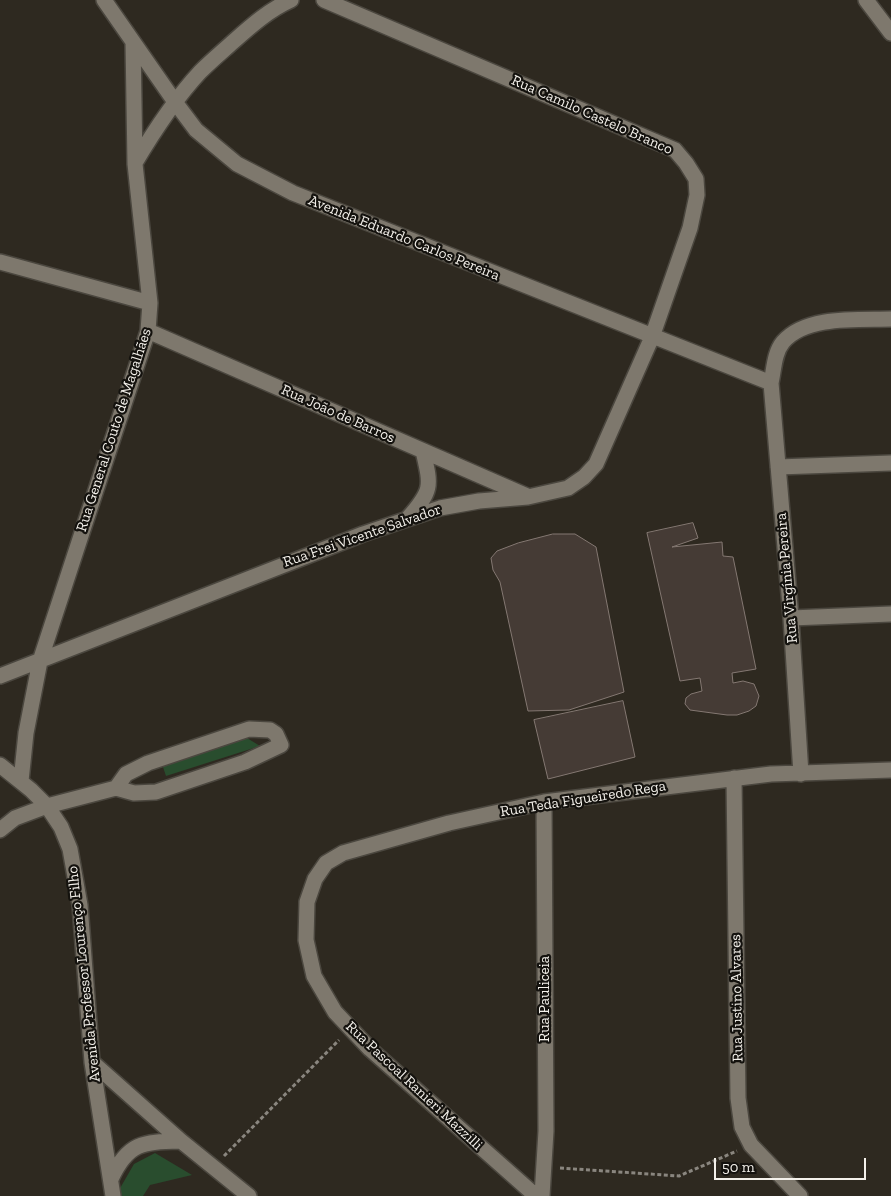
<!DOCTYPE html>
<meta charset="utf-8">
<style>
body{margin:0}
#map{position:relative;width:891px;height:1196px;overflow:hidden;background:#2e2920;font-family:"Zilla Slab",serif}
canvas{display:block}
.scale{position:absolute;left:714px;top:1158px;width:152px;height:22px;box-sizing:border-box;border:2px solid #f4f1eb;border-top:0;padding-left:6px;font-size:15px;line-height:18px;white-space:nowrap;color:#f4f1eb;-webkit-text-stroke:4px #14120e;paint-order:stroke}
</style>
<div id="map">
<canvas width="891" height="1196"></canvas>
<div class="scale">50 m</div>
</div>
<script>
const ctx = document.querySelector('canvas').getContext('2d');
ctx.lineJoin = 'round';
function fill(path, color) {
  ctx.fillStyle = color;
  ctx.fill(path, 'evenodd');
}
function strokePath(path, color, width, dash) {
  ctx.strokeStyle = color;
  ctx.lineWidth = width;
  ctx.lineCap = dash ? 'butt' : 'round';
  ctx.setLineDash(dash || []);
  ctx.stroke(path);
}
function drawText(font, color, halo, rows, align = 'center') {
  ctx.font = font + ' "Zilla Slab",serif';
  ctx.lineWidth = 4.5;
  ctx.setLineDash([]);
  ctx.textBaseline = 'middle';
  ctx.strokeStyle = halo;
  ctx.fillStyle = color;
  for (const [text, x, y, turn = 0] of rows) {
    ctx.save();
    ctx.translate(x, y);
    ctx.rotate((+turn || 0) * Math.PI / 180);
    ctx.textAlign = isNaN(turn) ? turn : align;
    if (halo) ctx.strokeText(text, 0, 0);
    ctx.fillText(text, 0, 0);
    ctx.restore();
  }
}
const green = new Path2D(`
 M235,738H247L260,746L166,776L162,764Z
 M155,1153L192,1175L150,1185L143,1196H119V1190L134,1164Z`);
const building = new Path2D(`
 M693,523L698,538L672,547L722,542L723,556L733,557L756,669L732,673L733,683L743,681L754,684L759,696L756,706L749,711L737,715H727L690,710L685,704L686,698L691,694L702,691L700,678L680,681L647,533Z
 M553,534H575L596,547L624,692L569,710L528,711L500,582L493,570L491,558L497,551L518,543Z
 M623,701L635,757L548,779L534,720Z`);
const path = new Path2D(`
 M224,1156L339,1040
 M560,1168L679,1176L737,1151`);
const street = new Path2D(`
 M104,0L175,102L196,130L237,164L293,193L771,383
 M866,0L891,33
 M135,163C154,131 175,99 200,72C211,61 223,51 234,41C252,25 269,10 291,0
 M0,262L150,303
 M148,331L527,496
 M778,467L891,463
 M408,518C433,490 431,486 423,451
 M791,618L891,614
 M0,676L363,534L440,508L479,501L528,497L568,488L584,477L596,464L652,337L690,228L697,195L696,179L686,163L675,150L324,0
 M0,765L31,790L47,806L61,827L70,849L80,905L92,1062L113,1196
 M801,774L791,618L771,383C774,370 774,353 783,342C806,315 859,320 891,319
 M734,778L738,1098L742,1127L751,1145L800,1196
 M21,781L26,733L40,661L148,331L150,303L135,164L133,42
 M0,830L15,818L47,806L116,788L134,793L156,792L245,762L281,745L276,734L270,730L249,729L148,763L126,774L116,788
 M92,1062L181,1141L249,1196
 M111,1179C128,1142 143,1142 181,1141
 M536,1196L370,1049L335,1012L314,976L306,940L307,902L315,879L326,863L343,853L449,823L544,802L771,774L891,770
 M542,1196L546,1131L544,802`);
const streetNames = [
 ["Rua Camilo Castelo Branco",592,115,24],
 ["Avenida Eduardo Carlos Pereira",404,238,22],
 ["Rua João de Barros",338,414,24],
 ["Rua General Couto de Magalhães",114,430,-72],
 ["Rua Frei Vicente Salvador",362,536,-19],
 ["Rua Virgínia Pereira",787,578,-95],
 ["Rua Teda Figueiredo Rega",583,799,-9],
 ["Avenida Professor Lourenço Filho",84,974,-96],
 ["Rua Justino Alvares",737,998,-91],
 ["Rua Pauliceia",545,999,-90],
 ["Rua Pascoal Ranieri Mazzilli",414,1086,43]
];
fill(green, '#294d2e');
fill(building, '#453b35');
strokePath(building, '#847872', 1);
strokePath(street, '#4b473f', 18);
strokePath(path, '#8a867f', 3, [4, 2.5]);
strokePath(street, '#7e786d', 15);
drawText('15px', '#f4f1eb', '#14120e', streetNames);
</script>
